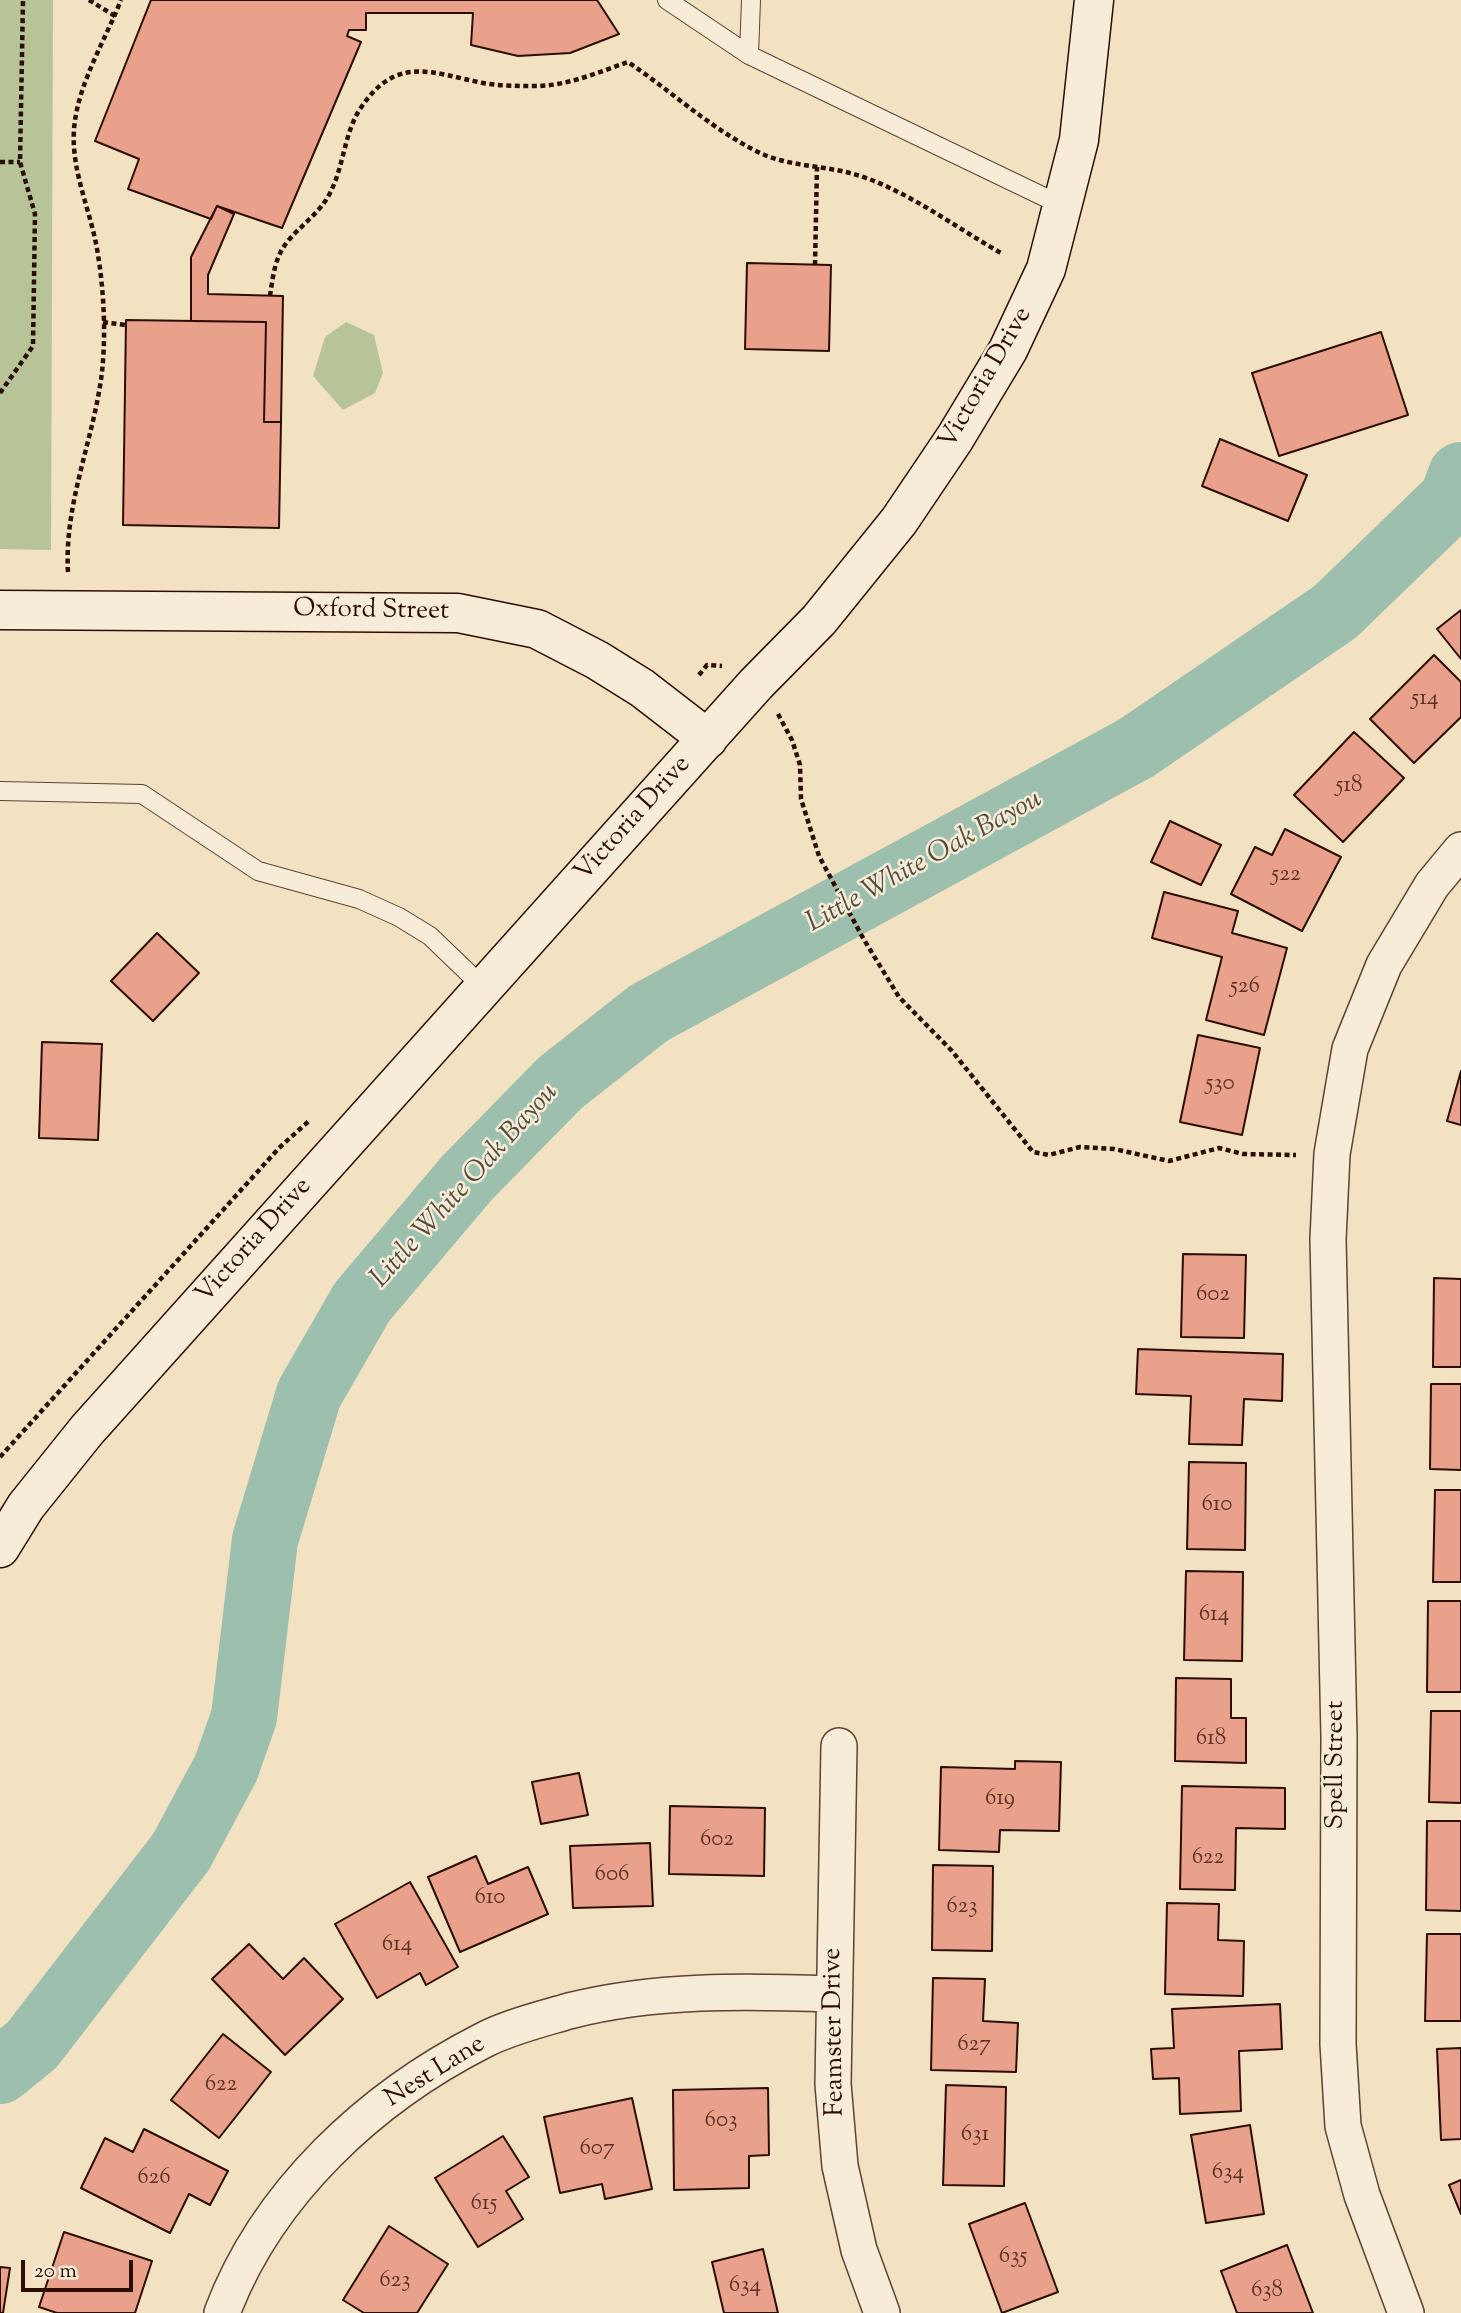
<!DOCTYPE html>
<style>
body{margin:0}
#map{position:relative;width:1461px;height:2313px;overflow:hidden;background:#f2e2c2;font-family:"Sorts Mill Goudy",serif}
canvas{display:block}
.scale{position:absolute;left:21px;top:2260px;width:112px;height:32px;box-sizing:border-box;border:4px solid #2c0d02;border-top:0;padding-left:9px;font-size:21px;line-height:24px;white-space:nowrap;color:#2c0d02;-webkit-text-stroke:5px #f7ecd7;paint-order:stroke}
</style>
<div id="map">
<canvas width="1461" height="2313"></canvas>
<div class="scale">20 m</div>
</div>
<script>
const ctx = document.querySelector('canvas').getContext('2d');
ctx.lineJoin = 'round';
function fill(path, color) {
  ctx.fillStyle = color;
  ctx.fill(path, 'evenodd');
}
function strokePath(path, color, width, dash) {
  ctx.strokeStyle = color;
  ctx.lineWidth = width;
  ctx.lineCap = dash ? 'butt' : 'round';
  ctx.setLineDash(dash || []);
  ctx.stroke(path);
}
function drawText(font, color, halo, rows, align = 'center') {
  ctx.font = font + ' "Sorts Mill Goudy",serif';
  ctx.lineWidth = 5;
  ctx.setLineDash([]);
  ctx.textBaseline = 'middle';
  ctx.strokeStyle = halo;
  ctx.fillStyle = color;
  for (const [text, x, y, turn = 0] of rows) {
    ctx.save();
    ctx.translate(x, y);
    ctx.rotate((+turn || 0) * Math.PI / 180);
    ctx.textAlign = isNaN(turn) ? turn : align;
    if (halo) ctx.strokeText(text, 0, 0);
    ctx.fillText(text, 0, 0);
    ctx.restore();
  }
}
const green = new Path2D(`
 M0,0H53L51,550L0,549Z
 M346,322L374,335L383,373L375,393L343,410L313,376L325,337Z`);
const river = new Path2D(`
 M0,2071L32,2045L181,1852L226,1768L244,1717L265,1540L309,1394L362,1302L467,1178L560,1083L649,1013L1136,748L1335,612L1452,499L1461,475`);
const building = new Path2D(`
 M151,0H597L619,34L570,53L518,56L471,45L473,13H366V30H349L347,36L361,42L282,228L217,206L211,219L128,189L139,159L95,141Z
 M217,206L234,214L208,275V294L283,296L281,422H264L266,322L191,321V257Z
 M747,263L831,265L829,351L745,349Z
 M126,320L266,322L264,422H281L279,528L123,525Z
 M1381,332L1408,415L1279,456L1252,373Z
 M1220,439L1307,475L1288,521L1202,486Z
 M1461,610V659L1437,629Z
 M1434,655L1461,682V717L1414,763L1370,719Z
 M1354,732L1404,778L1343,842L1294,795Z
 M1170,821L1221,845L1201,885L1151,862Z
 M1285,829L1341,857L1302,931L1231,894L1255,847L1272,855Z
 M1164,892L1238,911L1232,933L1287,948L1264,1035L1206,1020L1222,957L1152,938Z
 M157,933L199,973L153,1021L111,981Z
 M1198,1035L1260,1048L1242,1135L1180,1122Z
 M42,1042L102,1044L98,1140L39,1138Z
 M1461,1071V1125L1447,1121Z
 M1183,1254L1246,1255L1244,1338L1181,1337Z
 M1434,1278L1461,1279V1367H1433Z
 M1138,1349L1283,1354L1282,1401L1244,1399L1242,1445L1189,1444L1191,1396L1136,1394Z
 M1431,1384H1461V1470L1430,1469Z
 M1189,1462L1246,1463L1245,1550L1187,1549Z
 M1435,1490H1461V1582H1433Z
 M1186,1571L1243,1572L1242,1661L1184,1660Z
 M1428,1601H1461V1692H1427Z
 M1176,1678L1231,1679V1718H1246V1763L1175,1761Z
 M1431,1711H1461V1803L1429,1802Z
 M1015,1761L1061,1762L1059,1831L1000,1830L999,1852L939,1850L941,1767L1015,1769Z
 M579,1773L588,1815L541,1824L532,1782Z
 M1182,1786L1285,1788V1829L1236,1828L1235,1890L1180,1889Z
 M670,1806L765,1808L764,1876L669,1874Z
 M1427,1821H1461V1911L1426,1910Z
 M650,1843L653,1906L573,1908L570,1846Z
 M476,1856L488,1884L528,1867L548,1914L460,1952L428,1877Z
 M933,1865L993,1866L992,1951L932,1950Z
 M410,1882L458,1967L426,1985L420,1973L377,1998L335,1924Z
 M1167,1903L1219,1904L1218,1940L1244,1941L1243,1996L1165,1994Z
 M1427,1934H1461V2021H1425Z
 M249,1944L283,1979L304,1958L343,1999L285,2055L212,1979Z
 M933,1978L985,1979L983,2021L1018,2023L1016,2072L931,2070Z
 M1280,2004L1282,2049L1239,2051L1241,2111L1180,2114L1179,2078L1153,2079L1151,2049L1174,2048L1172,2009Z
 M223,2034L271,2072L219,2138L171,2100Z
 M1461,2048V2139L1441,2140L1437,2049Z
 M946,2085L1006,2087L1004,2186L943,2185Z
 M768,2088L769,2155L749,2156V2188L674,2190L673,2090Z
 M632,2098L652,2189L605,2199L602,2184L560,2193L544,2117Z
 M1250,2125L1264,2214L1206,2223L1191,2135Z
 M144,2129L228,2171L210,2205L189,2194L170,2233L81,2188L105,2138L133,2152Z
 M503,2136L529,2177L506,2191L523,2219L478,2247L435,2178Z
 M1461,2180V2214L1449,2185Z
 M1025,2203L1058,2292L1002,2313L969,2224Z
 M389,2226L448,2264L417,2313H364L343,2300Z
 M64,2232L152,2261L135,2313H57L39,2307Z
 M1287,2245L1313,2313H1237L1221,2271Z
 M763,2249L778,2313H724L712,2262Z
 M0,2267L10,2268L3,2313H0Z`);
const path = new Path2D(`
 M89,0L115,16
 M0,162H20
 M815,265L817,167
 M270,296C273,276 275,256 288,241C302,224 320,213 330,193C344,166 344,134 360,109C396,54 432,73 483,83C500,86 518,86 536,86C567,86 599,72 628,62C671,91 709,127 756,151C785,166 818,165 850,173C901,186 955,227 1001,253
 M103,322L125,325
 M0,393L33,346L35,214L20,162L23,0
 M68,572C64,503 94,439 102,372C106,335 104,292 98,255C92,213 71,173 74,130C77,85 105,41 121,0
 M699,675L707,665L722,666
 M778,714L792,740L800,765L801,799L819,856L863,938L899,997L952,1051L1033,1152L1049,1155L1080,1147L1114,1149L1169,1161L1219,1148L1243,1154L1296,1155
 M0,1457L279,1148L310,1120`);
const lane = new Path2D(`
 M667,0L749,55L751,0
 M749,55L1063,206
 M0,791L142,794L258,871L359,899L399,917L430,936L483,987`);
const street = new Path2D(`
 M839,1746L833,2084L840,2166L859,2250L882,2313
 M222,2313C267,2193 371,2097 484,2040C509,2027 542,2019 569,2011C655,1989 746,1991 833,1994
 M1406,2313L1362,2195L1343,2126L1338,2044L1339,1737L1328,1239L1332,1154L1350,1049L1384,965L1432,885L1461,850`);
const secondary = new Path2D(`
 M0,610L458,613L537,629L597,660L642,688L708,739
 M0,1548L26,1506L87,1430L756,684L819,620L899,521L955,438L1008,350L1046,269L1079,140L1094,0`);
const numberNames = [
 ["514",1425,700],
 ["518",1349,787],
 ["522",1286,876],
 ["526",1245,988],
 ["530",1220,1085],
 ["602",1213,1296],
 ["610",1217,1506],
 ["614",1214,1616],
 ["618",1211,1740],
 ["619",1000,1800],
 ["602",717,1841],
 ["622",1208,1859],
 ["606",612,1876],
 ["610",490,1899],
 ["623",962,1908],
 ["614",397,1946],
 ["627",974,2046],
 ["622",221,2086],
 ["603",721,2122],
 ["631",975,2136],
 ["607",597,2150],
 ["634",1228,2174],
 ["626",154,2179],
 ["615",484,2205],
 ["635",1013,2258],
 ["623",395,2282],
 ["634",745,2287],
 ["638",1267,2292]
];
const streetNames = [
 ["Victoria Drive",987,379,-60],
 ["Oxford Street",371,612,1],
 ["Victoria Drive",634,820,-48],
 ["Victoria Drive",255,1242,-48],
 ["Spell Street",1338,1765,-90],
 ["Feamster Drive",836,2032,-91],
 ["Nest Lane",436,2073,-32]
];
const waterNames = [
 ["Little White Oak Bayou",925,863,-29],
 ["Little White Oak Bayou",466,1187,-48]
];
fill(green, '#b6c497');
strokePath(river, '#9cbfae', 66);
fill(building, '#e9a18b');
strokePath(building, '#2c0d02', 2);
strokePath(lane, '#5e4232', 20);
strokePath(street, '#5e4232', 38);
strokePath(secondary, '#2c0d02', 41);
strokePath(path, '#2c0d02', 4.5, [5, 3.5]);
strokePath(lane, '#f7ecd7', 18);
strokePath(street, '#f7ecd7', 35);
strokePath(secondary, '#f7ecd7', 38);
drawText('23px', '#5b3224', null, numberNames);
drawText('26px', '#2c0d02', '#f7ecd7', streetNames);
drawText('italic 28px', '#534b3e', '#f7ecd7', waterNames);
</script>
